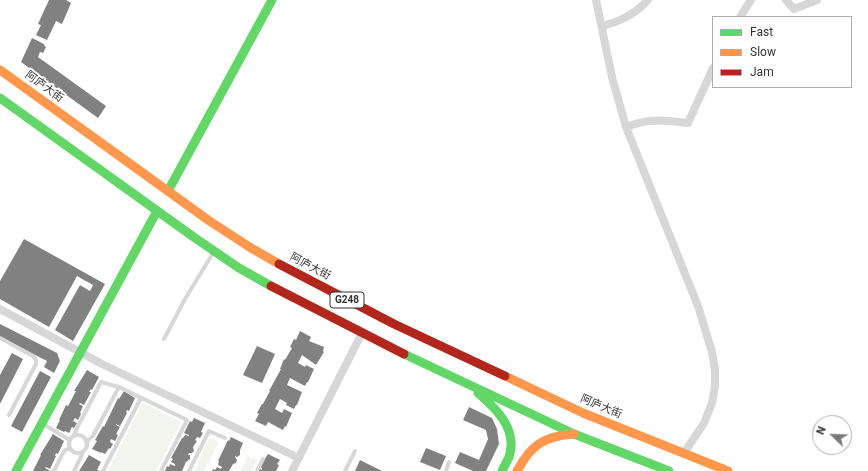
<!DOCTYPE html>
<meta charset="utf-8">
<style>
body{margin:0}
#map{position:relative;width:868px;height:471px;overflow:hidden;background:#fff;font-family:Roboto,sans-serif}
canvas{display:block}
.legend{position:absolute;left:712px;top:16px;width:140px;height:72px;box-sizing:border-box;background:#fff;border:1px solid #adadad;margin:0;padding:5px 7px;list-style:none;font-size:12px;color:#333}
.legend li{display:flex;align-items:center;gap:8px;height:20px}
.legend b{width:20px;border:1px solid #adadad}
.north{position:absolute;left:812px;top:415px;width:40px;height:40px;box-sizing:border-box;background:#fff;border:1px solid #adadad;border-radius:50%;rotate:293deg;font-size:11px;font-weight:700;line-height:16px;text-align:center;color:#333}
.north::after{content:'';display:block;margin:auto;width:14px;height:18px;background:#7a7a7a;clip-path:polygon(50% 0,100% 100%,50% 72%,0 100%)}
</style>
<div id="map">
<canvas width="868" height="471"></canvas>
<ul class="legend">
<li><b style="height:5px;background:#63d668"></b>Fast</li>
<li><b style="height:5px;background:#ff974d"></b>Slow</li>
<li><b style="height:5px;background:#b3261e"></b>Jam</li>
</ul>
<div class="north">N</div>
</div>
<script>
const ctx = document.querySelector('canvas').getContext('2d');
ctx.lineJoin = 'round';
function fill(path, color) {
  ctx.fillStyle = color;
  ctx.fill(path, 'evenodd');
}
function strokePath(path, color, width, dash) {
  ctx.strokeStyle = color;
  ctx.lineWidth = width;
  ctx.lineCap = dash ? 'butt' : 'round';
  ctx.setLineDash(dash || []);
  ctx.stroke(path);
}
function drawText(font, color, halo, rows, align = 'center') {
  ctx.font = font + ' Roboto,"Noto Sans SC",sans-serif';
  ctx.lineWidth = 4;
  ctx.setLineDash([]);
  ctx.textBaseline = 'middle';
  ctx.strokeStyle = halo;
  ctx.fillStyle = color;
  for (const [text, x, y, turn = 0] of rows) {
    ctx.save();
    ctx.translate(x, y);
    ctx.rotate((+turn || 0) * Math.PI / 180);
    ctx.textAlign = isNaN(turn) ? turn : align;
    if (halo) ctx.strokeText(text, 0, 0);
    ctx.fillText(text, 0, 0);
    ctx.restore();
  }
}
const green = new Path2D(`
 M144,403L181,422L156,471H108L142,404Z
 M210,437L219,442L204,471H194Z
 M248,456L257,460L251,471H240Z`);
const building = new Path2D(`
 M49,0H66L71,3L62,24L56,21L47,40L36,35L41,25L38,24Z
 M32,38L44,44V45L46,47L43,53L40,52L38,57L106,106L98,118L21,62Z
 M24,239L105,284L73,341L55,330L80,285L90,291L93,285L77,276L49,327L0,299V281Z
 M0,324L57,353L60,361L54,373L44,367L47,361L0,337Z
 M300,331L311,337L309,341L324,347L323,351L324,352L316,365L302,355L298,363L305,367L306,365L314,369L308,382H307L305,386L290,378L287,385L302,392L297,405H296L294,409L286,405L287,403L280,399L275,409L282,413L284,409L292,413L286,427L285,426L283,430L268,422L266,426L255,421L259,414L257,413L262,404H263L270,391H269L281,369H280L284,359L285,360L292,348L290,347L294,339L296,340Z
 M257,346L275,354L262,383L243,375Z
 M12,353L23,359L0,404V375Z
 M87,370L99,377L92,390L91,389L89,392H91L84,405L80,403L79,404L83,406L80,413L81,414L78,420L75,418L73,421L77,423L74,428L72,427L69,433L65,431L64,432L56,428L60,420H59L66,405L68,406L76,391H74Z
 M40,371L51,377L22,432L11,426Z
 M124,391L135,398L129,411L127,410L126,412L127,413L120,426L116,424V425L120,427L116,434L118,435L115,441L111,439L110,442L113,444L110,449L109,448L105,454L101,452V453L92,449L97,441L95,440L103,426L104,427L118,398L119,399Z
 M469,407L492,418L497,429L499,444L486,471H473L455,463L460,452L479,460L488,439L486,430L463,420Z
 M194,418L205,423L201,432L203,433L200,438L197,437L195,440L197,441L193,447L194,451L192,453H189L188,455H190V459L186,462L182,471H165L167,466L169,467L170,464L175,466V464L171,462L173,459L171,458L182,438H183L185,435L189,436V435L184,433L190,421L192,422Z
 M53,434L64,441L58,454L56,453L55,456H56L50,469L46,467L45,468L50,471H33L41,455H40Z
 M231,437L243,443L240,450V455L237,457L235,456V457L237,460L236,463L233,464L229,471H212L213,469L215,470L217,467L221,469L222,467L218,465L219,461H218L228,440L229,441Z
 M426,448L446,456L440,470L420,462Z
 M268,454L280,460L277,464L279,465L276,471H258L259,468L262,470V468L260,467Z
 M89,455L101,462L97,470L100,471H79Z
 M360,460L382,471H355Z`);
const lane = new Path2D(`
 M0,338L33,356L36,360V364L9,415
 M164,339L185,299L213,253
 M43,424L70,440
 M69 444a9 9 0 1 1 18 0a9 9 0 1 1-18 0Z
 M74,436L76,430L101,382L119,387L187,420L161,471
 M86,442L93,436L119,387
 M54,471L64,451L70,448
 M74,471L81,457L83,451
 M103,471L141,398
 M189,471L209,431L225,438
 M257,471L263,459
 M345,471L355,451
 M446,471L449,462`);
const street = new Path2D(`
 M596,0L612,77L626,127L698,306L712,352L715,370V386L712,403L704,423L684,453
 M786,0L794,9L817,0
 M740,17L751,0
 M602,26C621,21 634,15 648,0
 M626,127C649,118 665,120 688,123L713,68
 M0,309L102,364L299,458
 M292,471L362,333`);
const fast = new Path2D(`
 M0,98L195,238L239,268L271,286
 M168,191L272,0
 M404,354L574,434L669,471
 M478,393C497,409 518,430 509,457C507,462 504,466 502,471
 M16,471L157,211`);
const slow = new Path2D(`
 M0,70L208,220L251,248L279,264
 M505,376L583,413L728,471
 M517,471C531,445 544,436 574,434`);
const jam = new Path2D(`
 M279,264L394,324L505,376
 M271,286L404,354`);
const shields = [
 [347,300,34]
];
const shieldNames = [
 ["G248",347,300]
];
const streetNames = [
 ["阿庐大街",44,87,36],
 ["阿庐大街",310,267,28],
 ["阿庐大街",601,407,23]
];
fill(green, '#f1f5ed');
fill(building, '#818181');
strokePath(lane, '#d7d7d7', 4);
strokePath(street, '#d7d7d7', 8);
strokePath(fast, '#63d668', 9);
strokePath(slow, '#ff974d', 9);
strokePath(jam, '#b3261e', 9);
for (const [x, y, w] of shields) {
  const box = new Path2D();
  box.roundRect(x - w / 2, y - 8, w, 16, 3);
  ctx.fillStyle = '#fff';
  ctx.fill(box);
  strokePath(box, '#333', 1);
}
drawText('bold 10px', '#333', null, shieldNames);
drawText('11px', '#333', '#fff', streetNames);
</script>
